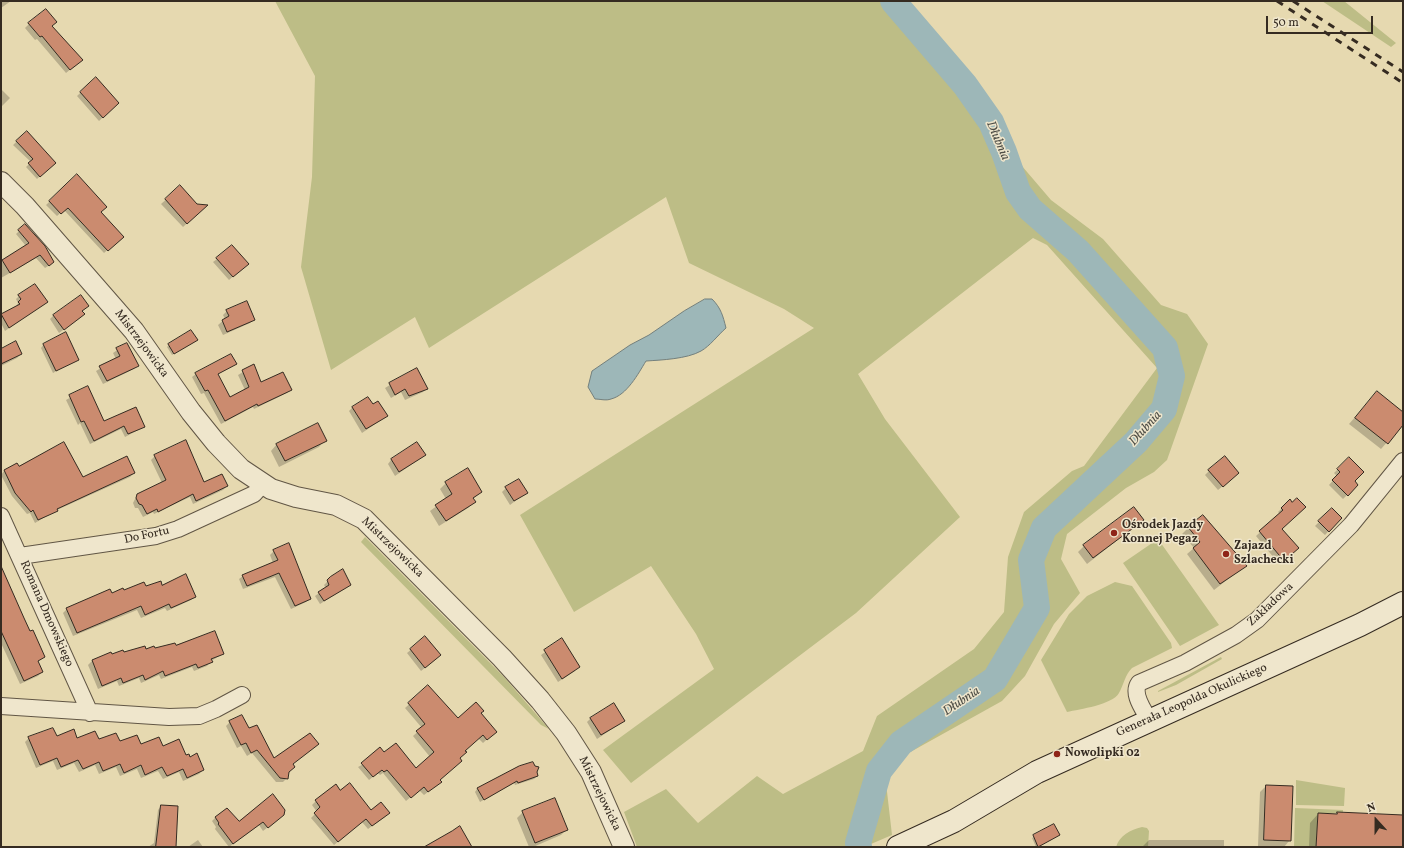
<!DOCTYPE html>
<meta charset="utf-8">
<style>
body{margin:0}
#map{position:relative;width:1404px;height:848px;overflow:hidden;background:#e6d9b0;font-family:Vollkorn,serif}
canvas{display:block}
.frame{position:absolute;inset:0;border:2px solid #352b21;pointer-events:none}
.north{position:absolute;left:1356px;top:800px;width:40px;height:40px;-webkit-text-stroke:3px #efe6cc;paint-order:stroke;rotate:339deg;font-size:11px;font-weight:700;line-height:16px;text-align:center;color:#352b21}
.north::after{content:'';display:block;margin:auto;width:14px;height:18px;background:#352b21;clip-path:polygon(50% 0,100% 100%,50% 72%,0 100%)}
.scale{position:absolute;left:1266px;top:16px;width:107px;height:18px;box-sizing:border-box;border:2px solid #352b21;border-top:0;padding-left:5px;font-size:12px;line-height:14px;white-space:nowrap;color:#352b21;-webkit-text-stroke:3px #efe6cc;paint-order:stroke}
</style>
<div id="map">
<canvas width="1404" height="848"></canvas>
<div class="frame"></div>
<div class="north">N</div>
<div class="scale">50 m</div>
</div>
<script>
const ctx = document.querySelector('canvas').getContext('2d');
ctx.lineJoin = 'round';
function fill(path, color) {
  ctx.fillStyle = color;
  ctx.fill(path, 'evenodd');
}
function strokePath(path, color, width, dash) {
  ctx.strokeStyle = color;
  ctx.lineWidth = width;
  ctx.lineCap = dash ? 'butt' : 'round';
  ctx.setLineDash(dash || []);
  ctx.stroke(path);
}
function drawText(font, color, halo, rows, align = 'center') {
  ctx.font = font + ' Vollkorn,serif';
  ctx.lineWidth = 3;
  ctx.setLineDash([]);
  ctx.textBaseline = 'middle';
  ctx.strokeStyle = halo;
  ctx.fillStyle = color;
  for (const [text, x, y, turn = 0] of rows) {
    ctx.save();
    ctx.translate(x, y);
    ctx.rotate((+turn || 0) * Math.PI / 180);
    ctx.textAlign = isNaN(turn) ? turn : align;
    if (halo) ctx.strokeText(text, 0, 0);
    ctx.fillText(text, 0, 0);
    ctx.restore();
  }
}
const green = new Path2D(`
 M275,1H881L1051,200L1103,239L1161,305L1187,314L1208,344L1167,460L1154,472L1126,488L1067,534L1061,559L1080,593L1054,624L1025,676L1002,701L896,760L886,783L892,835L864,847H637L624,812L666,789L698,823L757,776L783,794L863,751L877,716L974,649L1004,612L1008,557L1024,512L1072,471L1084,466L1157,368L1047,245L1033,238L858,374L885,419L960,517L856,613L631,783L603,750L714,669L696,634L651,566L574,612L520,515L814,328L784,309L689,263L666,197L429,348L415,317L331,370L301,267L312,177L315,76Z
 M1322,1H1344L1396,43L1391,47Z
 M365,537L504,677L549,729L541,725L361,542Z
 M1158,539L1219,625L1180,646L1123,563Z
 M1115,582L1132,586L1171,643L1172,648L1132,668C1125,675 1124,684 1119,693C1112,705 1080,709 1067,712L1041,660L1069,614L1087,596Z
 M1221,657L1222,659L1176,685L1158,692V691Z
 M1296,780L1345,788L1344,806L1296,805Z
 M1295,808L1343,810V813L1318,814L1316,847H1294Z
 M1142,827L1147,828L1149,831L1148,847H1116C1120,835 1130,830 1142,827Z`);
const water = new Path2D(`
 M705,299H712C721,308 723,316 726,328C718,335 710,346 701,351C687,359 661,360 646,361C638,374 627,395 611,399C606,401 600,399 595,399L588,387L592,371L630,345L649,335L684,311Z`);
const shadow = new Path2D(`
 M1,1H11L1,8Z
 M29,24L51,26L77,64L66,73L37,39L35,40L25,28Z
 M96,78L118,103L99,121L77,96Z
 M1,89L10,98L1,107Z
 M27,132L54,163L37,179L26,167L31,162L13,145Z
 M77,175L119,240L104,253L64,210L57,216L46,205Z
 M180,187L196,205L206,206L183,227L161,204Z
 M25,225L50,265L45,268L36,258L1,278V263L26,246L16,234Z
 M217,259L243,268L229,280L213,262Z
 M19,296L46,302L5,331L1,323V316L16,307L18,303L16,299Z
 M88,306L81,312L83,314L80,318L59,333L50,319L54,315Z
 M227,311L254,319L250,323L223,335L218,325L225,319L223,315Z
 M195,341L172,355L167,347L169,345Z
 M44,344L78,359L53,373L41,348Z
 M126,344L137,365L134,369L103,384L96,371L116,359L113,353Z
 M1,350L21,354L17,358L1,366Z
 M235,364L217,375L229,398L245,390L238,375L253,366L261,383L291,389L287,393L254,409L253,407L221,424L204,393L201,394L192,377L196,374Z
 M416,369L427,388L423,392L405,400L401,392L391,398L385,388Z
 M87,388L104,423L144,427L125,437L121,429L90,444L80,423L78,425L66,400Z
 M1377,392L1403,413V424L1381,449L1349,424Z
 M372,406L387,416L362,433L349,411L353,407Z
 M325,440L319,447L279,467L271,451L277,444Z
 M425,455L395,476L388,464L391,460Z
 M155,456L203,483L227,486L223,490L193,504L190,497L154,514L153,512L143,517L138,508H135L133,503L137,495L162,483L151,460Z
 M1349,458L1353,481L1357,485L1343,499L1329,485L1337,476L1334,473Z
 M17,464L18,467L82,479L134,473L130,477L57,510L35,523L30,513L27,514L12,496L1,475L4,471Z
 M1209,471L1234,477L1218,490L1205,475Z
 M446,483L481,492L473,499L474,502L468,508L439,526L430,511L446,499L440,489Z
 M506,488L527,492L510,505L502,492Z
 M1289,501L1281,529L1294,552L1279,564L1256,536L1280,514L1278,512Z
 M1332,509L1341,518L1325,535L1315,526Z
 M1143,520L1087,564L1078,552L1084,546Z
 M1188,528L1245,566L1214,590L1187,554L1194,548L1182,534Z
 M274,551L310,598L306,602L291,609L275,577L243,589L239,579L243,576L273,563L270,555Z
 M1,576L44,657L38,662L42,672L38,676L20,684L1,643Z
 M328,581L350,585L320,604L315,596L326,588L324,585Z
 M162,586L195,597L191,600L167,611L165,608L141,618L137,610L73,636L63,613L67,609L111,594L146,587Z
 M425,638L436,659L421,671L407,653Z
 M562,640L575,671L558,682L541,655Z
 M175,646L223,654L211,661L207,666L194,671L192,667L161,679L159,675L141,683L139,678L119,686L117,681L98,689L88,665L92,661L110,654L111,656Z
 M428,687L458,719L479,713L495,732L483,743L478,738L464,751L439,780L437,785L424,795L419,790L406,801L383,773L380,775L378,773L369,780L358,767L384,753L415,770L430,757L413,736L422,728L405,708Z
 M591,718L624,721L597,739L587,722Z
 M230,722L249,729L273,760L292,765L287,778L283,782H276L252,753L247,756L241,746L237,748L226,726Z
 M29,738L77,739L162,748L189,758L203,770L199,774L183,781L179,772L163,779L158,771L141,778L137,769L120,776L116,767L99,774L95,765L79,772L74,763L57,770L53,761L36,768L25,742Z
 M532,763L537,776L534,779L515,785L514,783L480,802L475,792L477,789L527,764Z
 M1266,786L1290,840L1284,847L1258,846L1260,792Z
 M316,801L370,811L385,817L368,829L362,822L334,845L311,818L317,812L312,805Z
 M161,806L175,847H148L154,843L158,810Z
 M523,812L567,829L561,835L533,847H529L517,818Z
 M1318,814L1403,816V847H1309L1310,823Z
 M283,815L263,831L259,825L229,847L215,829L216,827L212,821L216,817L239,823Z
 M1054,825L1059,835L1036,847L1032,838Z
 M198,840L203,847H188Z
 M1149,840H1224V847H1142Z`);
const river = new Path2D(`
 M859,847L858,843L879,771L901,743L995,679L1037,608L1031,560L1044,528L1136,442L1164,409L1172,376L1165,348L1078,251L1030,209L1018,192L1004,152L991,122L965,85L893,1`);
const building = new Path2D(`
 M46,9L57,22L52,26L83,60L70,70L42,36L40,37L28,23Z
 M96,77L119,103L103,118L80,92Z
 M27,131L56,163L40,177L28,163L33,159L16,141Z
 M77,174L107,207L101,212L124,237L108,251L68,208L61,214L49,201Z
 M180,185L197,204L208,205L187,224L165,199Z
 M25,224L45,246L54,262L49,266L40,255L10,273L2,260L29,243L18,230Z
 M232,245L249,264L233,277L216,258Z
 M35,284L48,302L9,328L1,314L20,304L18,302L21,299L18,295Z
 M81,295L89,306L82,311L85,314L64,330L53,315Z
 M247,301L255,320L227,332L222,320L229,316L226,310Z
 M191,330L198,340L174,354L168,344Z
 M66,332L79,360L56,371L43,344Z
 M16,341L22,354L1,364V349Z
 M127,343L139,366L107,381L99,366L120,356L116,348Z
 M231,354L237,364L218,374L230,397L249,387L242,370L254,364L261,382L283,372L292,390L258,406L257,404L225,421L208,390L205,391L195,373Z
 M417,368L428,389L409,396L405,389L395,395L389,383Z
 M88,386L104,421L136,407L145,427L128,434L124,426L94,441L84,421L81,422L69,395Z
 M1377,391L1403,412V425L1388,444L1355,418Z
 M368,397L373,404L378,401L388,416L366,429L352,407Z
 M318,423L327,441L285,461L276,444Z
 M186,440L204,482L222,474L228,486L196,501L193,494L158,512L157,509L147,514L142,505L139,504L136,498L137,494L166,480L154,455Z
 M64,442L83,477L127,456L135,473L57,509L58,511L38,520L33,510L31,512L15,493L4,470L17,463L19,466Z
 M417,442L426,455L399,472L391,459Z
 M1225,456L1239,473L1223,487L1208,470Z
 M1349,457L1364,472L1355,481L1358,485L1348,496L1332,480L1340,472L1337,469Z
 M468,468L482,492L473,498L476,502L446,521L435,505L452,494L445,482Z
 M519,479L528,493L514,501L505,487Z
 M1297,498L1306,507L1282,529L1299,548L1284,561L1259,531L1283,510L1281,508L1290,499L1292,502Z
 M1134,507L1144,520L1093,558L1083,545Z
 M1332,508L1342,518L1329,532L1318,521Z
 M1203,515L1247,566L1220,584L1193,548L1200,542L1188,527Z
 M289,543L311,599L295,606L279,573L247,586L242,575L278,560L273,550Z
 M1,566L24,618L30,631L33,630L45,657L38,661L43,672L24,681L1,631Z
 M343,569L351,585L324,601L318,592L329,585L327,580L330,577Z
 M186,574L196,597L171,608L169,604L145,615L141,606L77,633L66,608L110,589L112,593L123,588L124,590L144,582L146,586L161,581L162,585Z
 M215,631L224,654L211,659L213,662L198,668L196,664L165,676L163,671L145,680L143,675L123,683L121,678L102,686L92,660L111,652L112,654L123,650L124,652L145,646L146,649L154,646L155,648L175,643L176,645Z
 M425,636L441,655L425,668L410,649Z
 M562,638L580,667L562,679L544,650Z
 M428,685L458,718L476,702L484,711L481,713L497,732L487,740L483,735L465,751L467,752L460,758L462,761L440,780L442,782L428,792L424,787L411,798L387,770L384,772L382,770L373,777L361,763L380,747L384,752L396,743L416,768L434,752L416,731L425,724L408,703Z
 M614,703L625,721L601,735L590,718Z
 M242,715L249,728L257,725L274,758L310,733L319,744L293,764L295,767L289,772L288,779L280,778L257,750L251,753L246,743L241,745L229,721Z
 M53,728L57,736L74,729L77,738L95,731L99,739L116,733L120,741L137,735L141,744L159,737L163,746L179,739L186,755L189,754L190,757L197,753L204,770L187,778L183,769L167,776L162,767L145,775L141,765L124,773L120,764L103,771L99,762L83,769L78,760L61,767L57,758L40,765L28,737Z
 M533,762L535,766L539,767L537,772L538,776L518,783L517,781L484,800L477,788L519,766Z
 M350,783L371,810L381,802L390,813L372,826L366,819L338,842L314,813L320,807L315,800L336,784L340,790Z
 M1266,785L1293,786L1291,841L1264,840Z
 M273,794L285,810L284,815L268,828L263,822L233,844L218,824L219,823L215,817L227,808L239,821Z
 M555,798L568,830L535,843L522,811Z
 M161,805L178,806L176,847H156Z
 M1337,812L1403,815V847H1316L1318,813L1337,814Z
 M1054,824L1060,835L1038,847L1033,835Z
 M460,826L472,847H424L452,831Z`);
const minor = new Path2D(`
 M1,516L90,713
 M20,556L156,536L178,529L254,494L262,485
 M1,706L169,717L199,716L216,709L242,695
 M1149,720C1144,710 1131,694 1139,683L1185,663L1236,635L1257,620L1351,525L1403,461`);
const tertiary = new Path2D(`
 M1,182L25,206L134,331L191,412L216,443L241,469L271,489L296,497L336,505L364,519L502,658L540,700L566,733L591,772L624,847`);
const secondary = new Path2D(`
 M898,847L954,821L1037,772L1360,625L1403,603`);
const rail = new Path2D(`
 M1277,1L1403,83
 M1293,1L1403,72`);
const markers = [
 [1114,533,4,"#8f2418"],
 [1226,554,4,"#8f2418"],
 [1057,754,4,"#8f2418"]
];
const streetNames = [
 ["Mistrzejowicka",141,344,53],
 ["Do Fortu",147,536,-12],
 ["Mistrzejowicka",392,548,44],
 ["Zakładowa",1271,605,-43],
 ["Romana Dmowskiego",46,614,66],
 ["Generała Leopolda Okulickiego",1192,701,-24],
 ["Mistrzejowicka",599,794,64]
];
const poiNames = [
 ["Ośrodek Jazdy",1122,526],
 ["Konnej Pegaz",1122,540],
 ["Zajazd",1234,547],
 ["Szlachecki",1234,561],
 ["Nowolipki 02",1065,754]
];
const waterNames = [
 ["Dłubnia",997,141,67],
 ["Dłubnia",1146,429,-48],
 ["Dłubnia",962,702,-34]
];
fill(green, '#bdbd86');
fill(water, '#9db7b8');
strokePath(water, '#737f7c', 1);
fill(shadow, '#0003');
strokePath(river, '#9db7b8', 26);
fill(building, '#cb8b6f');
strokePath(building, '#352b21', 1);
strokePath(minor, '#615645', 18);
strokePath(tertiary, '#615645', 22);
strokePath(secondary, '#352b21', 24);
strokePath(minor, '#efe6cc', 16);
strokePath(tertiary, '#efe6cc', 20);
strokePath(secondary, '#efe6cc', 22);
strokePath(rail, '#352b21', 3, [7, 7]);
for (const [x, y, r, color] of markers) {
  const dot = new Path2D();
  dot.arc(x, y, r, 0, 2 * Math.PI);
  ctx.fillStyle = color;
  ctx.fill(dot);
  strokePath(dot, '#efe6cc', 1.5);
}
drawText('12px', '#352b21', '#efe6cc', streetNames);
drawText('bold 12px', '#352b21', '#efe6cc', poiNames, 'left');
drawText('italic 13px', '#4f4e47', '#efe6cc', waterNames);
</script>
